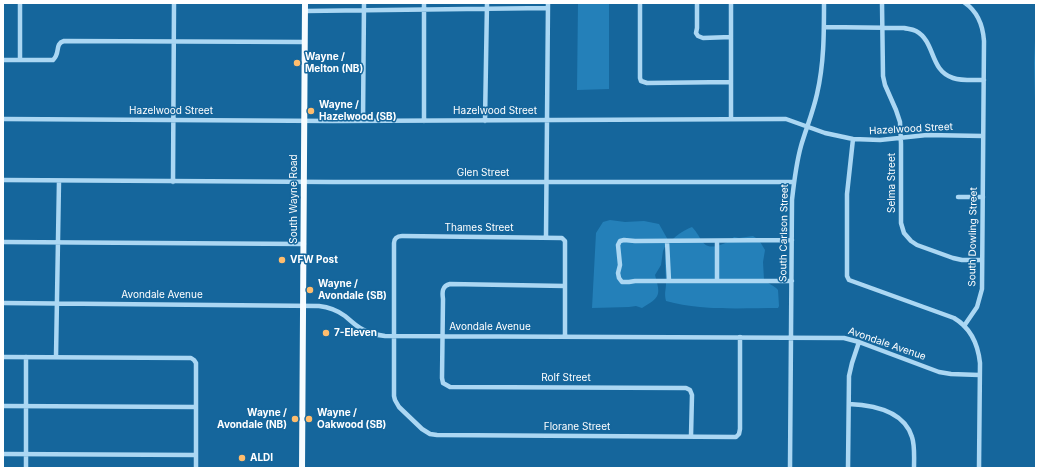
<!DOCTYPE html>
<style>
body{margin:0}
#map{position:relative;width:1039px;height:471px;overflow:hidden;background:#15669c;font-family:Inter,sans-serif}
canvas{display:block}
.frame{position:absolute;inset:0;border:4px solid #fff;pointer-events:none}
</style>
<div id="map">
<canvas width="1039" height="471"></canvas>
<div class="frame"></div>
</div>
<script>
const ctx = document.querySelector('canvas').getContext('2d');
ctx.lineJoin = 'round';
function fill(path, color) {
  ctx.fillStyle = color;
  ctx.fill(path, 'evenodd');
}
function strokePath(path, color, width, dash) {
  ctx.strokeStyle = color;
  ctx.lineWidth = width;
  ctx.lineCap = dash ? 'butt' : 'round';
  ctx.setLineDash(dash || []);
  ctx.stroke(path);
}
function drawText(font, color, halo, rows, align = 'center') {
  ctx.font = font + ' Inter,sans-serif';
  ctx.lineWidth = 3;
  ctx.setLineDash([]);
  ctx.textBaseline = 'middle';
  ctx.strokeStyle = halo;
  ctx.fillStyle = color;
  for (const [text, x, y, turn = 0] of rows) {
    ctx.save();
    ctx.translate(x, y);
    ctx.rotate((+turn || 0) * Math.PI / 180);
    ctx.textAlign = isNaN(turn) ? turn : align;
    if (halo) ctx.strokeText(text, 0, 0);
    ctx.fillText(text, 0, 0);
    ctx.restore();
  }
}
const green = new Path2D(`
 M578,3H609V89L577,90Z
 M1036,18V138L1034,63Z
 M610,220L625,222L644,221L659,224L668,240L663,251L661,265L655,275C661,296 660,297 642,308L636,306L629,307L592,308L596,233L603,222Z
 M692,227C703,238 701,251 720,245C726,243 730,241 734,237L739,238L753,236L759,240L765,250L763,262L764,280C768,284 774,285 778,290L779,306L778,308C743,308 700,311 666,301C664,292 666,291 666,283C666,264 660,247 679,234C683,231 687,229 692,227Z`);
const minor = new Path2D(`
 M20,3V60
 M640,3V78L641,81L647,83L731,82
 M697,3V28L696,33L698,36L703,38L731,37
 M882,3L883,76L885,85L896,110L900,122L901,144V223L904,233L911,241L917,245L953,258L962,260H982
 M305,11L548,8
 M824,27L904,28C908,29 912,29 916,31C936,42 929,70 953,78C962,81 974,80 984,80
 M3,60H53C61,53 54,44 64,41L305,42
 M3,119L333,121L783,119H786L825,133L853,139L880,140L927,135L983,136
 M731,119V3
 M363,121L364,3
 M424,121V3
 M485,121L487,3
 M853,139L847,194V276L849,280L954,318C971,328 978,344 980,363L979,468
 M3,180L333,182H794
 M173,182L174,3
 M958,197H983
 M546,237L548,3
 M667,241L669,281
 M717,241V281
 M3,242L304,244
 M792,281H635L629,282H622L619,278L618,273L620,265L618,245L620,241L624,240L635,241L792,240
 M565,286L450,284C442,286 442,292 443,299L442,378L443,383L450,387L686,388L690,390L692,395L691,436
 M3,303L319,306C328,307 337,310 345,316C350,320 355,325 360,328C368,333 376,335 385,336L844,338L859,342L939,372L951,374L979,375
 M964,326L977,307L982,289L984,41C983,26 978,12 965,3
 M565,336V241L562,238L402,236C397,236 394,239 394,243V396L395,400L399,407L422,429L430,434L437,435L736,437L739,434L740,429V337
 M3,357L191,358L194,360L196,363V468
 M56,357L59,181
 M849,404C872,405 904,411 912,437C915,446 914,458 914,468
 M3,406L195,407
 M3,454L196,455
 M26,468V357
 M790,468L792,200C794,182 796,164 801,146C806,129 813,112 817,94C824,64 824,34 824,3
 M848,468L849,376L852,363L859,342`);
const major = new Path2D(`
 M302,468L305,3`);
const markers = [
 [297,63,4,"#ffbd6d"],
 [311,111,4,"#ffbd6d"],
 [282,260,4,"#ffbd6d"],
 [310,290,4,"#ffbd6d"],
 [326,333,4,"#ffbd6d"],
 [295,419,4,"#ffbd6d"],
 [309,419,4,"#ffbd6d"],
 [242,458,4,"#ffbd6d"]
];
const poiNames = [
 ["Wayne /",305,57],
 ["Melton (NB)",305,69],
 ["Wayne /",319,105],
 ["Hazelwood (SB)",319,117],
 ["VFW Post",290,260],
 ["Wayne /",318,284],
 ["Avondale (SB)",318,296],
 ["7-Eleven",334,333],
 ["Wayne /",287,413,"right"],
 ["Avondale (NB)",287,425,"right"],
 ["Wayne /",317,413],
 ["Oakwood (SB)",317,425],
 ["ALDI",250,458]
];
const streetNames = [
 ["Hazelwood Street",171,111],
 ["Hazelwood Street",495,111],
 ["Hazelwood Street",911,129,-3],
 ["Glen Street",483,173],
 ["Selma Street",892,183,-90],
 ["South Wayne Road",294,199,-90],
 ["Thames Street",479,228],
 ["South Carlson Street",784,233,-89],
 ["South Dowling Street",973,237,-89],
 ["Avondale Avenue",162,295],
 ["Avondale Avenue",490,327],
 ["Avondale Avenue",887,344,19],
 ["Rolf Street",566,378],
 ["Florane Street",577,427]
];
fill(green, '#2480b9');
strokePath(minor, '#abd7f3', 4.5);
strokePath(major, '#f7fcff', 6);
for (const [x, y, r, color] of markers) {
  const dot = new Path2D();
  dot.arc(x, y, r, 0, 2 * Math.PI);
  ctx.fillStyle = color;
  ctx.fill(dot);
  strokePath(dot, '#15669c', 1.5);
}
drawText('bold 10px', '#fff', '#15669c', poiNames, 'left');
drawText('10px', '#fff', '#15669c', streetNames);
</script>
